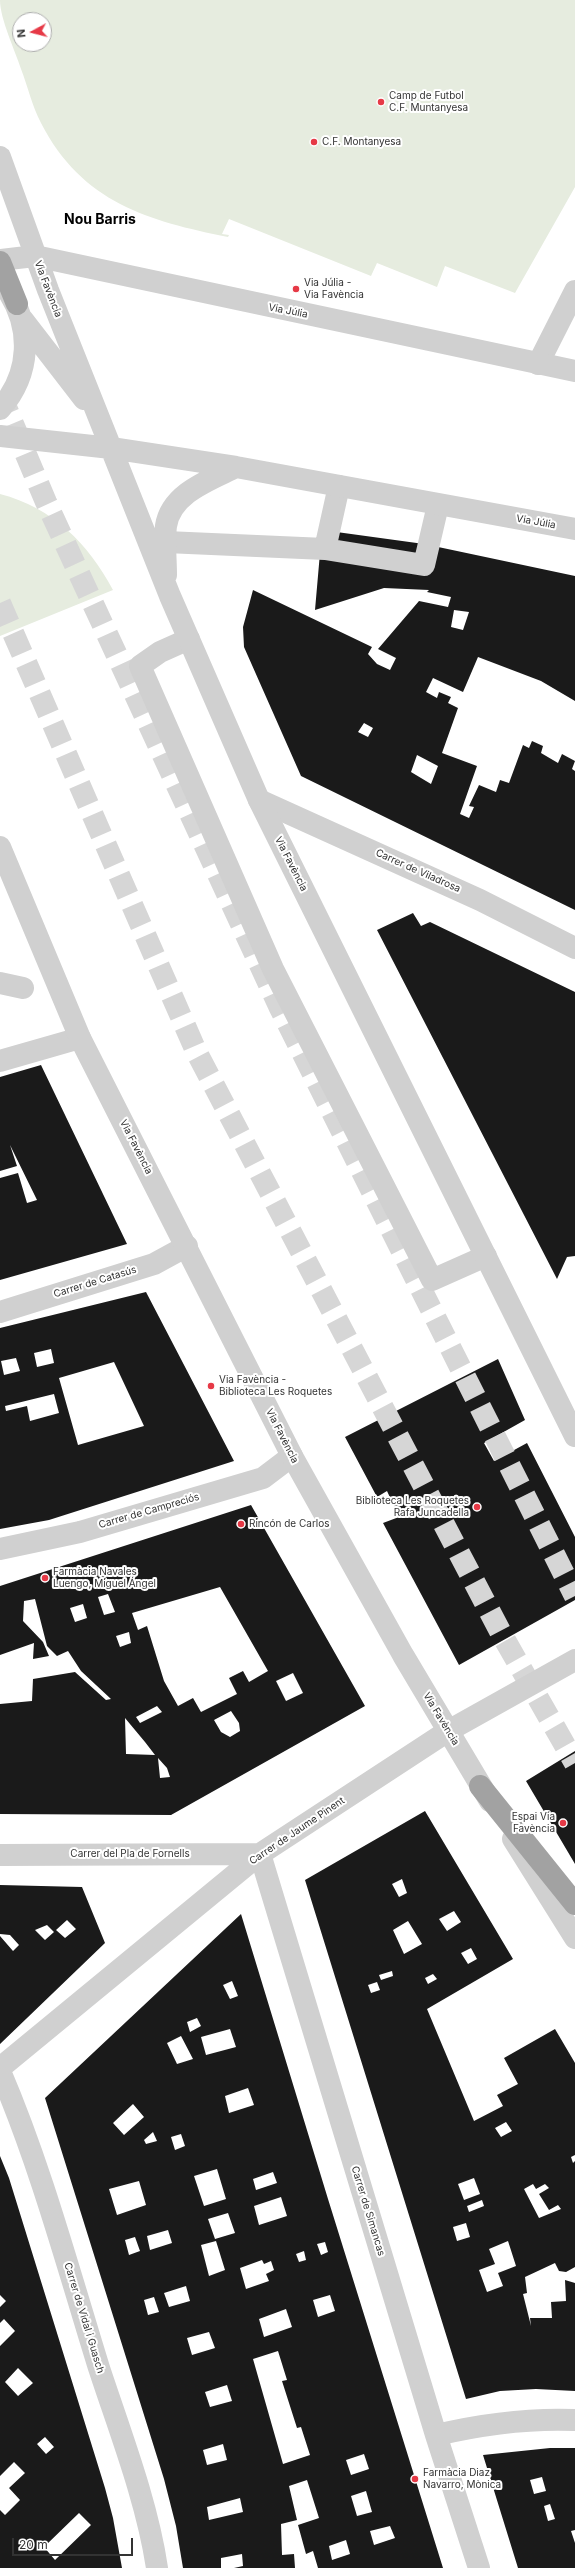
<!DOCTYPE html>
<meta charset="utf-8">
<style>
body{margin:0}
#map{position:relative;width:575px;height:2568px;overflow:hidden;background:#fff;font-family:Inter,sans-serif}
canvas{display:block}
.north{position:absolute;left:12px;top:12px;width:40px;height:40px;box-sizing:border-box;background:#fff;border:1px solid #adadad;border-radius:50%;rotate:263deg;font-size:11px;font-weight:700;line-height:16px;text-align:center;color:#333}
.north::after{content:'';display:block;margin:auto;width:14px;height:18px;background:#e63946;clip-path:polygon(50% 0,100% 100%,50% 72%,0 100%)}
.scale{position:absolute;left:12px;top:2538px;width:121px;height:18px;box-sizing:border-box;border:2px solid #333;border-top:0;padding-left:5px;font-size:12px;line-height:14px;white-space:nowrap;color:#333;-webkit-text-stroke:3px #fff;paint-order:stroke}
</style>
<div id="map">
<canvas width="575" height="2568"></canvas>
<div class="north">N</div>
<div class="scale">20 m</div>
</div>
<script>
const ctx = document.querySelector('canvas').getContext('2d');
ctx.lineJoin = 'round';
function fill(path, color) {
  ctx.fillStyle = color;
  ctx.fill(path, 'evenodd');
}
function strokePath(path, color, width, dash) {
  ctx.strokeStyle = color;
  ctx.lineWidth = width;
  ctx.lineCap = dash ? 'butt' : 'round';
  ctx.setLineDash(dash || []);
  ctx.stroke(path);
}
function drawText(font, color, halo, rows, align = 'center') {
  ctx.font = font + ' Inter,sans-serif';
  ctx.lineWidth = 4;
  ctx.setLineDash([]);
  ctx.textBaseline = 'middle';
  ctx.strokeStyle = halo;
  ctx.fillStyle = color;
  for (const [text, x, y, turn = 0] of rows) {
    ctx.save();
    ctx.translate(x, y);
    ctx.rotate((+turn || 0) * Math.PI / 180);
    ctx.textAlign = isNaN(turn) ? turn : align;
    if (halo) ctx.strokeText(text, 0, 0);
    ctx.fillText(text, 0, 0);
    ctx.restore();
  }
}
const green = new Path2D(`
 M0,0H575V187L515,293L445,266L437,287L377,263L371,276L229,219L222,234L229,235L228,237C149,221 82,203 41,123C32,106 28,87 21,69C15,50 0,19 0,0ZM20,20H44V44H20Z
 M0,494C53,508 88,543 113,590L0,636Z`);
const building = new Path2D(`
 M322,530L424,544L575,576V701L541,681L478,657L463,692L433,678L426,692L437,698L439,692L451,697L448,703L458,708L442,753L477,766L460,814L469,818L474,807L469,806L479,785L496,792L500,780L509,783L523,745L529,748L532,741L543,746L541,753L558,763L562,754L575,761L572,769L575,771V910L301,776L244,647L243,627L253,590L372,647L368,654L377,664L390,670L396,658L378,649L419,601L448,607L451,597L427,592L429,590L384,588L315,610ZM454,610L469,612L463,630L451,627ZM364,723L373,728L368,737L358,732ZM417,755L438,766L431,784L411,772Z
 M413,913L421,926L430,922L575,992V1256L567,1257L557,1279L377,930Z
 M41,1065L127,1244L0,1280V1178L18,1173L27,1203L37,1200L10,1145L17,1166L0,1171V1077Z
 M146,1292L234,1461L49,1520L0,1529V1328ZM51,1349L54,1363L37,1367L34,1353ZM16,1358L20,1371L4,1375L1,1361ZM114,1362L144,1426L78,1445L59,1378ZM54,1394L59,1413L30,1421L27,1406L6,1411L5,1406Z
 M498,1359L525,1420L484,1443L494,1461L527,1443L575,1537V1600L459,1665L383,1523L399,1517L387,1491L377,1497L345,1437Z
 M251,1505L365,1706L171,1815L0,1814V1704L32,1701L33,1679L75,1672L106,1700L111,1699L81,1671L68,1651L57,1656L47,1646L35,1599L24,1601L23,1621L43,1642L49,1656L33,1659L34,1643L0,1655V1586ZM220,1587L268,1671L249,1682L243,1671L229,1678L237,1694L201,1712L193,1698L178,1706L164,1681L147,1626L138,1630L132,1613ZM108,1594L115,1612L104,1615L98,1597ZM83,1604L87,1618L75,1622L70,1608ZM129,1632L131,1643L120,1647L116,1636ZM293,1673L303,1693L286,1701L276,1681ZM157,1706L162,1712L140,1723L136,1717ZM231,1711L239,1723L240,1731L230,1737L221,1732L214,1720ZM125,1718L145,1742L155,1755L126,1754ZM158,1758L167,1768L170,1777L160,1778Z
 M575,1751V1864L526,1781Z
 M425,1811L513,1959L427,2009L474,2121L503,2106L497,2095L518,2084L504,2058L555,2029L575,2063V2155L571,2157L573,2163L575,2161V2267L566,2272L559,2271L555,2263L525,2277L527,2293L523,2294L531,2326L530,2318H552L551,2302L566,2301L565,2280L575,2283V2391L536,2389L500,2391L466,2399L305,1880ZM402,1879L407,1893L399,1897L392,1884ZM454,1911L461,1922L447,1931L439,1919ZM408,1921L422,1944L404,1954L393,1930ZM471,1948L477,1959L468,1964L461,1953ZM392,1971L393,1976L381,1980L379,1975ZM433,1974L437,1979L428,1984L425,1978ZM377,1982L380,1990L371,1993L368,1985ZM506,2122L512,2131L501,2137L495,2128ZM474,2178L480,2194L464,2200L458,2184ZM533,2184L536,2189L545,2184L549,2188L539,2194L549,2210L558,2205L561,2209L539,2218L524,2189ZM482,2200L484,2206L469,2212L467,2206ZM466,2223L470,2237L457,2241L453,2227ZM508,2241L516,2266L498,2273L503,2286L487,2292L479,2270L495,2264L489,2249Z
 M0,1885L82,1887L105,1943L0,2044V1936L13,1951L19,1945L10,1935L0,1934ZM67,1920L76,1929L65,1938L56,1930ZM47,1925L54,1932L45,1940L35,1930Z
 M241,1914L328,2199L443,2568H318L313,2551L306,2554L298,2525L319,2518L307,2480L289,2486L297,2520L281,2524L282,2555L294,2554L295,2568H234L243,2566L242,2554L221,2558V2568H183L176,2526L164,2479L45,2098ZM232,1981L238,1996L230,1999L223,1985ZM197,2018L201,2026L190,2032L187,2022ZM230,2029L236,2047L206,2055L201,2037ZM181,2036L193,2059L177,2064L167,2043ZM248,2088L254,2105L229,2113L225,2096ZM133,2104L144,2117L124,2135L113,2123ZM153,2132L157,2141L146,2144L144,2140ZM181,2134L185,2146L175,2150L171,2137ZM217,2169L226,2199L204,2206L194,2176ZM273,2172L277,2183L256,2190L253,2179ZM139,2181L146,2205L117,2215L109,2189ZM281,2197L287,2216L259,2225L254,2206ZM228,2213L235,2233L215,2239L208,2219ZM168,2230L172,2243L150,2250L147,2236ZM135,2237L140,2251L129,2255L125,2240ZM216,2241L225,2270L209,2276L201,2245ZM325,2242L328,2252L321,2255L317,2244ZM304,2251L306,2260L299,2262L296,2254ZM262,2260L264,2264L271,2261L274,2270L266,2274L269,2281L246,2289L240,2268ZM186,2286L190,2301L169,2307L164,2293ZM330,2295L335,2311L318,2317L313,2300ZM154,2297L159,2312L148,2315L144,2300ZM286,2309L292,2327L264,2337L259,2319ZM209,2332L215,2348L192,2355L187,2338ZM278,2351L287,2380L282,2381L297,2428L301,2427L310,2455L283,2464L253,2359ZM227,2385L232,2401L210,2407L205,2392ZM223,2444L227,2460L207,2465L203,2450ZM364,2454L369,2469L351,2475L346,2460ZM366,2491L372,2512L357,2516L351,2496ZM240,2498L243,2512L209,2520L207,2507ZM390,2526L395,2538L374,2545L370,2531ZM346,2540L350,2554L332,2560L329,2546Z
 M0,2156L9,2178L105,2488L113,2518L122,2568H0V2510L5,2515L20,2500L9,2488L25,2473L14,2462L0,2476V2346L15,2331L4,2319L0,2323V2307L6,2301L0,2295ZM18,2368L33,2383L18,2396L5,2382ZM45,2437L54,2447L46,2454L37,2444ZM79,2513L91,2525L55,2560L44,2547Z
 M550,2448H575V2530L571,2531L575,2543V2568H518L483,2455ZM542,2477L546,2491L534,2494L530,2480ZM550,2504L555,2519L548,2521L544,2506Z`);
const trunkTunnel = new Path2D(`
 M0,393L46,502L279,1006L575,1596
 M0,603L196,1051L502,1635L575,1763`);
const service = new Path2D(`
 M166,542L325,549L424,565L438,505
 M325,549L339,486
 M189,639L160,652L140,666L273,969L432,1280L486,1256`);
const pedestrian = new Path2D(`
 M0,983L23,988`);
const minor = new Path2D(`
 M538,364L575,291
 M259,800L480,900L575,948
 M0,1061L80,1038
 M0,1312L154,1264L187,1246
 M0,1549L80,1532L263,1478L292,1456
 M260,1854L436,2435L479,2568
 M0,1855L260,1854
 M0,2068L260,1854L448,1731L575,1660
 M0,2071C41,2167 68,2268 99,2368C120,2432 147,2501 157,2568
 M436,2435C483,2424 527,2418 575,2420`);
const tertiary = new Path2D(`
 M0,157L48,290L170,596L259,800L575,1436
 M0,260L35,256L575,371
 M23,320L84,399
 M0,409C31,374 33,327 6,288
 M0,436L111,448L236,467L575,529
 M166,575C166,560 164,542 166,526C171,493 210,480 236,467
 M0,847L80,1038L292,1456L403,1655L490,1801
 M513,1839L575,1938`);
const trunk = new Path2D(`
 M0,262L17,304
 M480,1786L575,1904`);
const markers = [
 [381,102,4,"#e63946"],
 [314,142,4,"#e63946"],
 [296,289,4,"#e63946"],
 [211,1386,4,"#e63946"],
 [477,1507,4,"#e63946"],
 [241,1524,4,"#e63946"],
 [45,1578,4,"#e63946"],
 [563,1823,4,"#e63946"],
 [415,2479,4,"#e63946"]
];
const poiNames = [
 ["Camp de Futbol",389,96],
 ["C.F. Muntanyesa",389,108],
 ["C.F. Montanyesa",322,142],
 ["Via Júlia -",304,283],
 ["Via Favència",304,295],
 ["Via Favència -",219,1380],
 ["Biblioteca Les Roquetes",219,1392],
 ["Biblioteca Les Roquetes",469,1501,"right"],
 ["Rafa Juncadella",469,1513,"right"],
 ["Rincón de Carlos",249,1524],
 ["Farmàcia Navales",53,1572],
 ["Luengo, Miguel Ángel",53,1584],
 ["Espai Via",555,1817,"right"],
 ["Favència",555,1829,"right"],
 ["Farmàcia Diaz",423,2473],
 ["Navarro, Mònica",423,2485]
];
const streetNames = [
 ["Via Favència",48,289,69],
 ["Via Júlia",288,311,11],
 ["Via Júlia",536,522,10],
 ["Via Favència",291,864,63],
 ["Carrer de Viladrosa",418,871,24],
 ["Via Favència",136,1147,63],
 ["Carrer de Catasús",95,1282,-17],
 ["Via Favència",282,1436,63],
 ["Carrer de Campreciós",149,1511,-16],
 ["Via Favència",441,1719,59],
 ["Carrer de Jaume Pinent",297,1831,-34],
 ["Carrer del Pla de Fornells",130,1854],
 ["Carrer de Simancas",368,2211,73],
 ["Carrer de Vidal i Guasch",84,2318,73]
];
const districtNames = [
 ["Nou Barris",100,220]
];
fill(green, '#e6ecdf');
fill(building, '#1a1a1a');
strokePath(trunkTunnel, '#d6d6d6', 22, [22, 11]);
strokePath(service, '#d0d0d0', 22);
strokePath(pedestrian, '#d0d0d0', 22);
strokePath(minor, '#d0d0d0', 22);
strokePath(tertiary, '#d0d0d0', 22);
strokePath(trunk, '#a2a2a2', 22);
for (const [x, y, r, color] of markers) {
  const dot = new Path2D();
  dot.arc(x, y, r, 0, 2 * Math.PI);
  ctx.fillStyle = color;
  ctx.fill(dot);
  strokePath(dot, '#fff', 1.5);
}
drawText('10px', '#333', '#fff', poiNames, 'left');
drawText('10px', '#333', '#fff', streetNames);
drawText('bold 14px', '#000', '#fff', districtNames);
</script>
